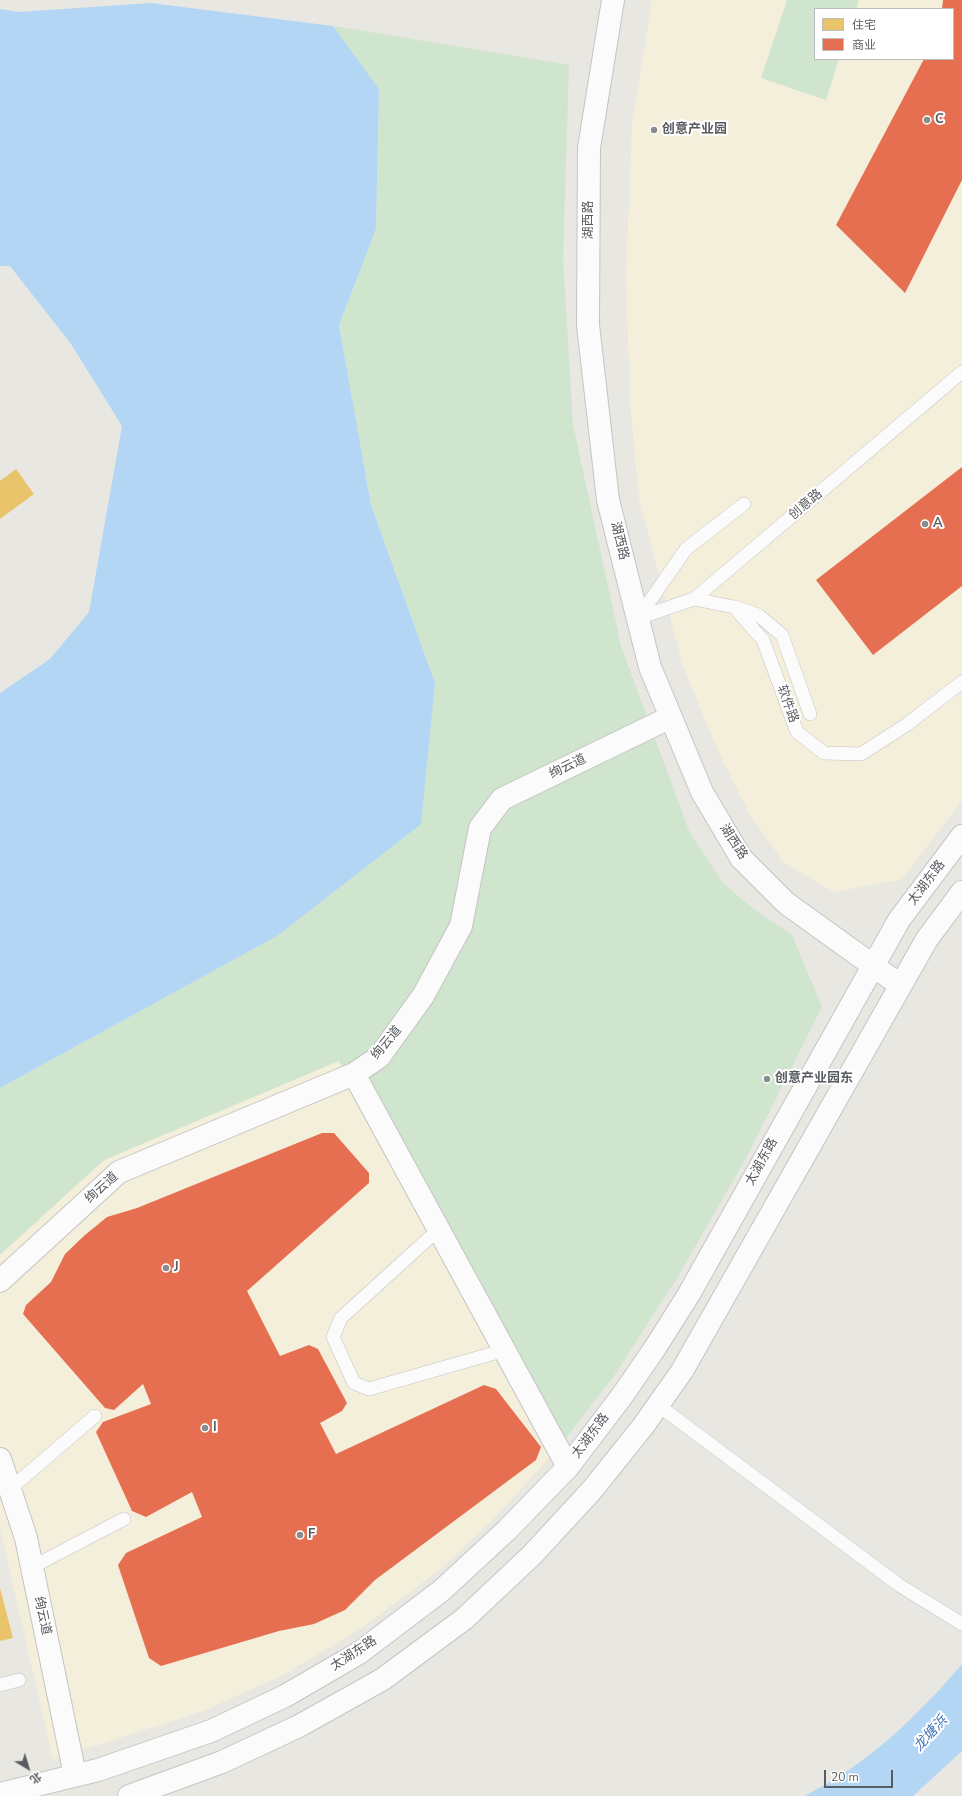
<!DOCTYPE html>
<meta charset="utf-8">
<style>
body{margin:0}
#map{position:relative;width:962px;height:1796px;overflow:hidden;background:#e8e7e2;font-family:"Nunito Sans","Noto Sans SC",sans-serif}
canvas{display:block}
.legend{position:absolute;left:814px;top:8px;width:140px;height:52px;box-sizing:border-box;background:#fff;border:1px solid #bcbdbf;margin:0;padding:5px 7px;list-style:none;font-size:12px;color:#585b60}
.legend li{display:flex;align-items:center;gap:8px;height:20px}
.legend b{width:20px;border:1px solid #bcbdbf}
.north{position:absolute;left:8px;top:1748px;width:40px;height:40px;-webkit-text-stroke:3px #fff;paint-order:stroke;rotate:142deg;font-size:11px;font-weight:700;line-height:16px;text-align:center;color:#585b60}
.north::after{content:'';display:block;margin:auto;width:14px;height:18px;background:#585b60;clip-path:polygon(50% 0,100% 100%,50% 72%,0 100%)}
.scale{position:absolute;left:824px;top:1770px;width:69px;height:18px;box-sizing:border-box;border:2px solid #585b60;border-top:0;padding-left:5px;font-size:12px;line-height:14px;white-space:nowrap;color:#585b60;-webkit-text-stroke:3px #fff;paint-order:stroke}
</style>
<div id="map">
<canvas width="962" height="1796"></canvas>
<ul class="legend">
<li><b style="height:11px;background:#e9c46a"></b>住宅</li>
<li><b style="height:11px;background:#e76f51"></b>商业</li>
</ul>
<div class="north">北</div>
<div class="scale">20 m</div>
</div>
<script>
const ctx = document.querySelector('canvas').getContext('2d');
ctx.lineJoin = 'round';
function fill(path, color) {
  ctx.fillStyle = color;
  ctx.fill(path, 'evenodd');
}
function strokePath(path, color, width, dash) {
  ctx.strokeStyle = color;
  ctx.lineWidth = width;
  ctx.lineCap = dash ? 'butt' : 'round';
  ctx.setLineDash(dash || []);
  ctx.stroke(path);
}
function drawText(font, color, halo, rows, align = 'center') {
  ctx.font = font + ' "Nunito Sans","Noto Sans SC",sans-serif';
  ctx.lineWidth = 4;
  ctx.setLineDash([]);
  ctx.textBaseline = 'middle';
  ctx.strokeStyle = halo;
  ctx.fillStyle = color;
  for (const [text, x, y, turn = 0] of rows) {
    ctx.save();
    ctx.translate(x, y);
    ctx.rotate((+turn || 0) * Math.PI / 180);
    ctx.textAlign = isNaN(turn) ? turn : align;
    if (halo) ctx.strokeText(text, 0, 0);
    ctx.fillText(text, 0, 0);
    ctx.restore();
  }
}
const commercial = new Path2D(`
 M652,0H962V801L901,880L833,892L783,862L749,813L719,753L683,666L639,499L630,403L626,275L632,125ZM815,9H953V59H815Z
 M339,1061L554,1453L489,1523L438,1571L360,1629L287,1673L208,1709L53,1760L0,1528V1255L104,1160Z`);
const green = new Path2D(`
 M787,0H859L856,9H815V59H839L826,100L761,78Z
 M333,26L569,65L563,258L573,425L621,646L689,831L722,882L751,907L792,935L822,1007L745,1160L677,1278L614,1376L554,1453L339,1061L104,1160L0,1255V1088L277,936L435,683L371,505L339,325L376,229L379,89Z`);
const water = new Path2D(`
 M151,3L333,26L379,89L376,229L339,325L371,505L435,683L421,824L277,936L0,1088V693L50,659L89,612L122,426L71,344L10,266H0V9L19,12Z
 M962,1664V1751L913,1796H804C865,1767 919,1715 962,1664Z`);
const homes = new Path2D(`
 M16,469L34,494L0,519V481Z
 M0,1588L13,1638L0,1641Z`);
const shops = new Path2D(`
 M943,0H962V180L905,293L836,225L924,59H953V9H942Z
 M962,467V586L873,655L816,580Z
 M322,1133H334L369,1173V1183L247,1291L280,1356L309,1345L318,1349L347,1403L342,1411L320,1423L336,1454L484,1385L496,1389L541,1447L536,1460L375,1580L345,1610L314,1624L279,1631L161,1666L149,1658L118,1565L126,1553L202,1517L192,1492L146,1517L132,1511L96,1432L103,1422L151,1404L143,1384L114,1410L105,1408L23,1314L26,1305L51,1282L65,1254L85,1235L107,1217L137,1208Z`);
const lane = new Path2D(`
 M694,599L734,607L763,640L797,732L824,753L861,754L906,725L962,682
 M735,607L758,615L782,635L810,714
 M638,618L694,599L962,372
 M638,618L686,549L744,504
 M439,1229L341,1318L333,1337L354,1383L369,1389L505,1350
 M658,1405L899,1585L962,1624
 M10,1489L95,1416
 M32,1567L124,1519
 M0,1685L19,1680`);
const street = new Path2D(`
 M613,0L589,148L588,325L608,500L650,667L702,792L741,858L786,903L900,985
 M354,1074L568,1467
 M0,1281L119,1172L354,1074L379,1057L423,996L461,926L480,828L502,799L671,717
 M0,1459L26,1538L75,1775`);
const secondary = new Path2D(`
 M0,1794L98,1770L211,1731L285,1696L359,1653L441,1591L507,1530L568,1467L622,1396L655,1348L689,1294L899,920L962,836
 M129,1796L222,1762L299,1726L383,1679L464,1619L532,1555L592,1490L644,1425L682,1371L927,939L962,892`);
const markers = [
 [927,120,4,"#8a8c8e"],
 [654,130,4,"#8a8c8e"],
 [925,524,4,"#8a8c8e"],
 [767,1079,4,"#8a8c8e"],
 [166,1268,4,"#8a8c8e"],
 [205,1428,4,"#8a8c8e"],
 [300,1535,4,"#8a8c8e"]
];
const poiNames = [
 ["C",935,120],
 ["创意产业园",662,130],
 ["A",933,524],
 ["创意产业园东",775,1079],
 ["J",174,1268],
 ["I",213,1428],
 ["F",308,1535]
];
const streetNames = [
 ["湖西路",589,220,-90],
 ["创意路",806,505,-40],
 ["湖西路",619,541,76],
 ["软件路",787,704,70],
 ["绚云道",568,767,-26],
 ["湖西路",733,842,57],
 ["太湖东路",927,883,-53],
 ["绚云道",387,1043,-50],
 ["太湖东路",762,1162,-61],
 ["绚云道",102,1188,-42],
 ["太湖东路",591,1436,-53],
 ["绚云道",42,1616,78],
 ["太湖东路",354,1654,-33]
];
const waterNames = [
 ["龙塘浜",931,1734,-48]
];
fill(commercial, '#f4efda');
fill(green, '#cfe5ce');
fill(water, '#b4d6f5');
fill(homes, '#e9c46a');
fill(shops, '#e76f51');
strokePath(lane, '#c4c4c3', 14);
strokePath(street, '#c4c4c3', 24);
strokePath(secondary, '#c5c5c4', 24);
strokePath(lane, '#fcfbfb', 13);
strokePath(street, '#fcfbfb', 22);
strokePath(secondary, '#fcfbfb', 22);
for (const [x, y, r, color] of markers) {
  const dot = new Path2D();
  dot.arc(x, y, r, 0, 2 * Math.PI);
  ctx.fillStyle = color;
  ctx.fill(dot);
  strokePath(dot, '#fff', 1.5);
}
drawText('bold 13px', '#585b60', '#fff', poiNames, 'left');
drawText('13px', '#585b60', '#fff', streetNames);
drawText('italic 14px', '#4073b6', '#fff', waterNames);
</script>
